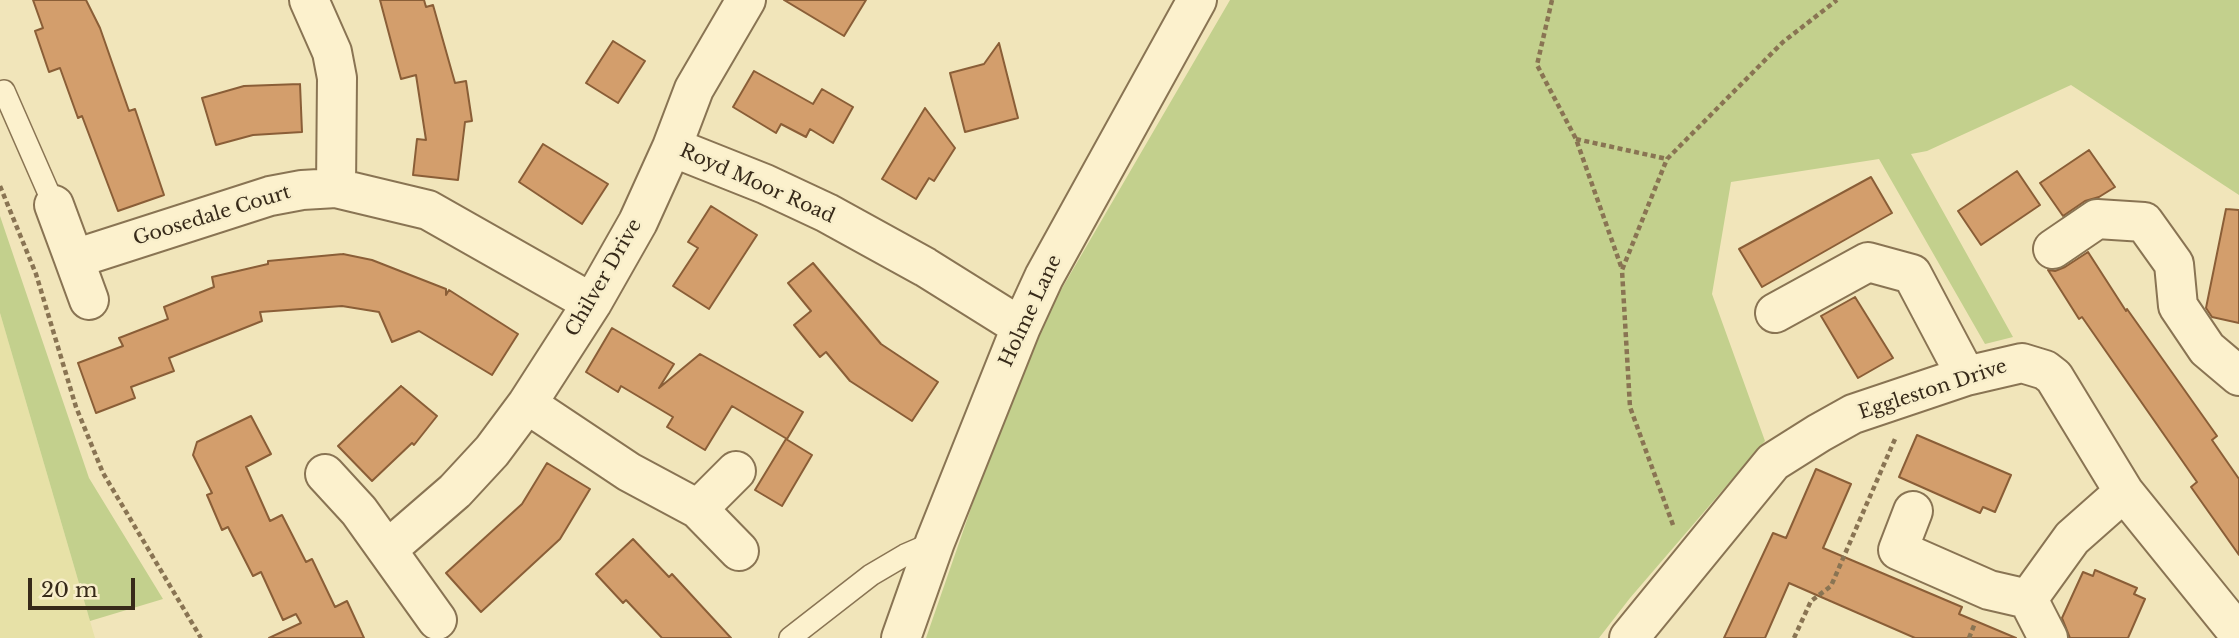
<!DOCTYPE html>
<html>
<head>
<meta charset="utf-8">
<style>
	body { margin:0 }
	#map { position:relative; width:2239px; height:638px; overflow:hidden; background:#f1e5ba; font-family:"Libre Baskerville",serif }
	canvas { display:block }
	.scale { position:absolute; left:28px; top:578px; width:107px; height:32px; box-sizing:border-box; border:4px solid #372a19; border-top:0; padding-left:9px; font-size:21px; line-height:24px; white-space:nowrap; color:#372a19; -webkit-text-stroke:5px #f8eeca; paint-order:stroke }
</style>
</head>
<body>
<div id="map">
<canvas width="2239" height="638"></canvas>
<div class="scale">20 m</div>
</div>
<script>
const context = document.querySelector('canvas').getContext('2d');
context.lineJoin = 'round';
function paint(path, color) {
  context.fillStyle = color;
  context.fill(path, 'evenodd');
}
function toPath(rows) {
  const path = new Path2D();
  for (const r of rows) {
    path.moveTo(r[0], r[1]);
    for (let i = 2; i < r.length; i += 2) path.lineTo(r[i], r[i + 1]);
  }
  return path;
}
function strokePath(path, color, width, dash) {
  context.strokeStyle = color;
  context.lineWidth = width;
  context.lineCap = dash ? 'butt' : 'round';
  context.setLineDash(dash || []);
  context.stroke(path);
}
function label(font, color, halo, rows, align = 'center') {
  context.font = font + ' "Libre Baskerville",serif';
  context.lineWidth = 5;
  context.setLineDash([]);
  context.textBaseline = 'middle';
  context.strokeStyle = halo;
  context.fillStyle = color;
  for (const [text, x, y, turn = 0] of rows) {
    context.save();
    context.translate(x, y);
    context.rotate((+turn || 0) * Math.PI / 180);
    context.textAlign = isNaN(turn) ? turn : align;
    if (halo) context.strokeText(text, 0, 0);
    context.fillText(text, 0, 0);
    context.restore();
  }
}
const farmland = toPath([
	[0,313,90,621,95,638,0,638]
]);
const green = toPath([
	[1230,0,2239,0,2239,195,2071,85,1927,151,1911,154,2013,337,1985,344,1879,159,1731,182,1712,294,1765,441,1630,598,1599,638,926,638,1026,350],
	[0,216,89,478,163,599,90,621,0,313]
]);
const building = toPath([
	[33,0,86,0,100,28,129,111,135,109,164,195,118,211,82,116,78,118,60,68,49,72,35,31,43,28,33,0],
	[380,0,424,0,426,7,433,5,455,83,466,81,472,121,465,122,458,180,413,175,417,139,426,140,416,75,401,79,380,0],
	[784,0,866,0,844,36,784,0],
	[613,41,645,61,618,103,586,83,613,41],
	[999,43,1018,118,965,132,950,73,984,64,999,43],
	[754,71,813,104,822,89,853,107,833,143,810,129,806,137,781,124,776,133,733,107,754,71],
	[300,84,302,132,253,135,216,145,202,98,244,86,300,84],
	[925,108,955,148,934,181,929,178,916,199,882,179,925,108],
	[543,144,608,184,582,224,519,182,543,144],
	[2089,150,2115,187,2099,197,2085,201,2063,216,2040,183,2089,150],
	[2017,171,2040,205,1981,245,1958,211,2017,171],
	[1871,177,1892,213,1762,287,1739,249,1871,177],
	[711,206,757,235,709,309,673,286,698,248,688,242,711,206],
	[2226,209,2239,210,2239,323,2212,317,2206,308,2226,209],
	[2088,252,2126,311,2127,309,2217,436,2212,440,2239,479,2239,555,2191,487,2197,482,2082,317,2079,319,2048,270,2055,271,2065,267,2088,252],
	[343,254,372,260,446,289,446,295,449,290,518,334,492,375,419,331,392,342,379,312,342,306,260,312,262,321,169,358,174,371,131,387,135,398,96,413,78,363,123,346,119,338,168,319,164,307,214,287,212,277,268,264,268,261,343,254],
	[813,263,881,344,938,382,912,421,850,381,826,352,820,357,794,325,811,311,788,283,813,263],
	[1855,297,1893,358,1858,378,1821,316,1855,297],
	[612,328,674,364,659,388,700,354,803,412,787,439,732,406,705,450,667,427,673,417,621,386,618,392,586,372,612,328],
	[401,386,437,416,414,445,412,443,372,481,338,446,401,386],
	[251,416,271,454,246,467,270,521,282,515,306,562,312,559,335,607,347,601,364,638,269,638,301,623,296,614,283,620,261,572,253,576,228,527,222,530,207,495,212,493,193,455,197,442,251,416],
	[1917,435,2011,475,1995,512,1983,507,1980,513,1899,477,1917,435],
	[786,439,812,455,782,506,755,490,786,439],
	[547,463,590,489,560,539,481,612,446,573,522,504,547,463],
	[1816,469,1851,484,1823,548,1962,607,1959,614,2016,638,1915,638,1789,583,1765,638,1724,638,1773,533,1786,538,1816,469],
	[633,539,669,577,672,574,731,638,662,638,626,600,623,603,596,574,633,539],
	[2095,570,2137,588,2134,594,2145,599,2128,638,2070,638,2062,618,2083,572,2093,576,2095,570]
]);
const path = toPath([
	[1552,0,1537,65,1576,139,1622,269],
	[1576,139,1667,159],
	[0,186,36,274,76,407,103,473,201,638],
	[1673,525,1630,407,1622,270,1667,159,1783,42,1837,0],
	[1794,638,1811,601,1831,586,1895,439],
	[1969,638,1975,623]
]);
const service = toPath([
	[4,91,54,205],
	[790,638,871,575,905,555,935,542]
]);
const minor = toPath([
	[309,0,332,52,337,78,336,188],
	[746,0,694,89,672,147,765,184,827,213,925,267,1021,327],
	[54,205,74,259,270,196,302,190,336,188,428,210,592,303],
	[2053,249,2097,219,2144,222,2174,264,2178,306,2207,349,2239,376],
	[74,259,89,300],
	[1775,313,1868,262,1912,274,1966,376],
	[527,404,629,472,698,509,739,551],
	[325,474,359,511,437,620],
	[698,509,736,471],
	[1913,511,1898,550,1989,590,2028,599,2072,538,2124,492],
	[388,549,455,491,492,451,527,404,592,303,638,222,672,147],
	[2028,599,2048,638],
	[901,638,935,542,1021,327,1044,277,1197,0],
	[1629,638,1773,462,1819,433,1853,414,1966,376,2022,363,2045,370,2054,377,2124,492,2239,634]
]);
const streetNames = [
	["Royd Moor Road",757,184,24],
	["Goosedale Court",212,216,-17],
	["Chilver Drive",604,278,-60],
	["Holme Lane",1031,311,-65],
	["Eggleston Drive",1933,390,-18]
];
paint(farmland, '#e7e1a7');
paint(green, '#c3d08d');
paint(building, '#d39e6c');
strokePath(building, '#8a5e37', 2);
strokePath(service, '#897453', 24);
strokePath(minor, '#897453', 42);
strokePath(path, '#897453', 4.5, [5, 3.5]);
strokePath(service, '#fcf1cd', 21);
strokePath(minor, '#fcf1cd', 38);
label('19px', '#372a19', '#f8eeca', streetNames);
</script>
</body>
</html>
